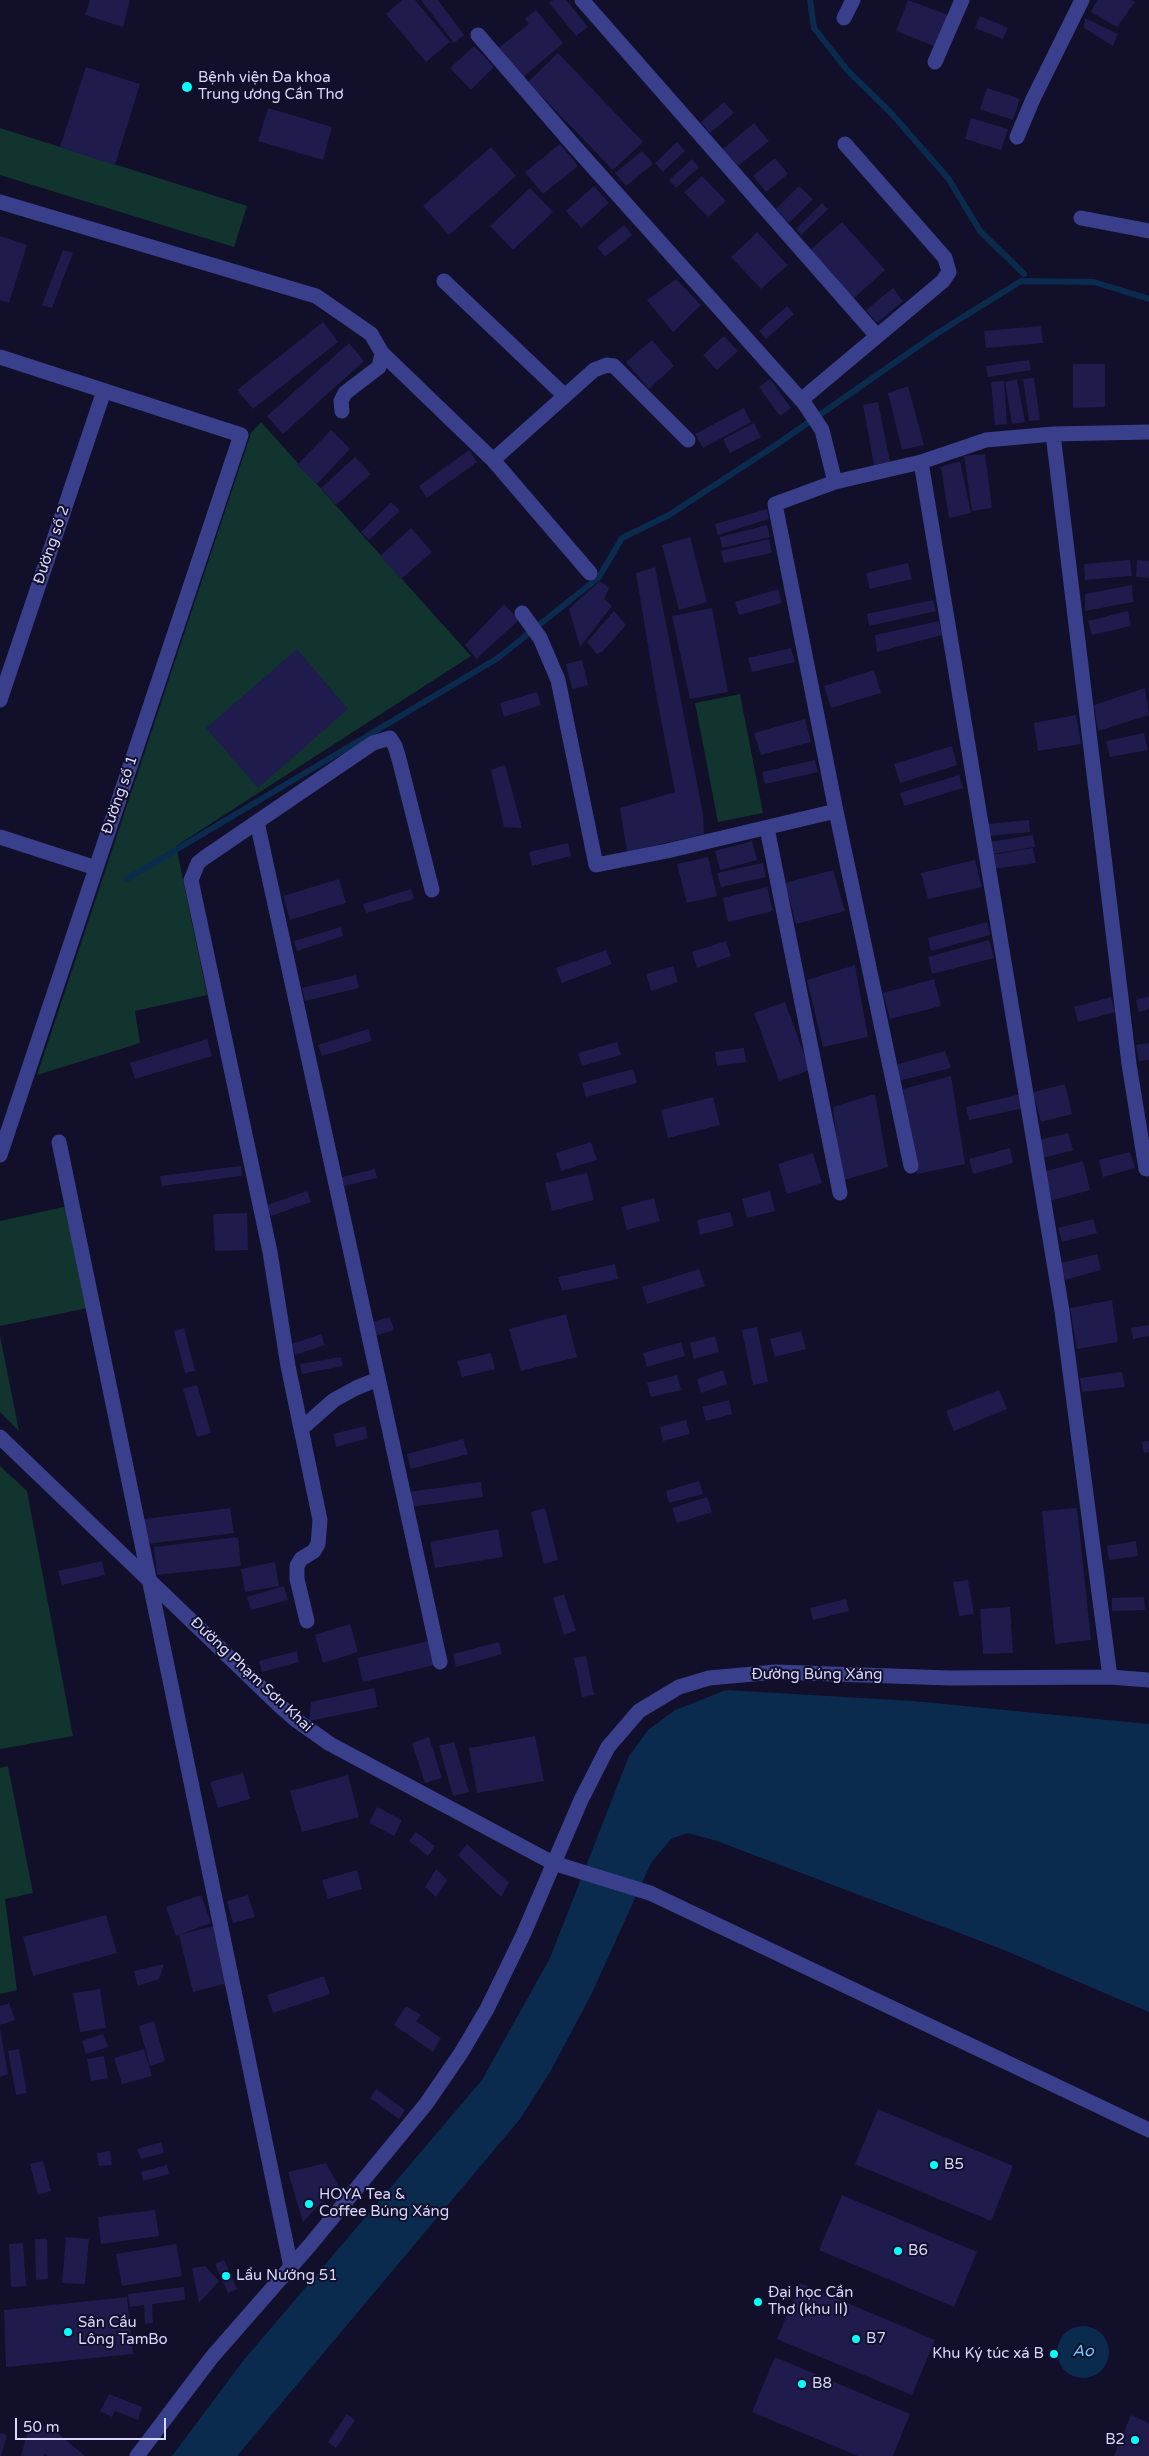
<!DOCTYPE html>
<html>
<head>
<meta charset="utf-8">
<style>
	body { margin:0 }
	#map { position:relative; width:1149px; height:2456px; overflow:hidden; background:#110f2a; font-family:"Varela Round",sans-serif }
	canvas { display:block }
	.scale { position:absolute; left:15px; top:2418px; width:151px; height:22px; box-sizing:border-box; border:2px solid #d8d8ff; border-top:0; padding-left:6px; font-size:15px; line-height:18px; white-space:nowrap; color:#d8d8ff; -webkit-text-stroke:4px #110f2a; paint-order:stroke }
</style>
</head>
<body>
<div id="map">
<canvas width="1149" height="2456"></canvas>
<div class="scale">50 m</div>
</div>
<script>
const context = document.querySelector('canvas').getContext('2d');
context.lineJoin = 'round';
function paint(path, color) {
  context.fillStyle = color;
  context.fill(path, 'evenodd');
}
function toPath(rows) {
  const path = new Path2D();
  for (const r of rows) {
    if (r.length === 3) {
      path.moveTo(r[0] + r[2], r[1]);
      path.arc(r[0], r[1], r[2], 0, 2 * Math.PI);
      continue;
    }
    path.moveTo(r[0], r[1]);
    for (let i = 2; i < r.length; i += 2) path.lineTo(r[i], r[i + 1]);
  }
  return path;
}
function strokePath(path, color, width, dash) {
  context.strokeStyle = color;
  context.lineWidth = width;
  context.lineCap = dash ? 'butt' : 'round';
  context.setLineDash(dash || []);
  context.stroke(path);
}
function label(font, color, halo, rows, align = 'center') {
  context.font = font + ' "Varela Round",sans-serif';
  context.lineWidth = 4;
  context.setLineDash([]);
  context.textBaseline = 'middle';
  context.strokeStyle = halo;
  context.fillStyle = color;
  for (const [text, x, y, turn = 0] of rows) {
    context.save();
    context.translate(x, y);
    context.rotate((+turn || 0) * Math.PI / 180);
    context.textAlign = isNaN(turn) ? turn : align;
    if (halo) context.strokeText(text, 0, 0);
    context.fillText(text, 0, 0);
    context.restore();
  }
}
const green = toPath([
	[0,128,247,206,234,247,0,175],
	[261,422,471,656,176,846,207,995,135,1011,140,1043,37,1075,251,433],
	[740,694,763,813,718,822,695,703],
	[68,1206,88,1308,0,1326,0,1221],
	[0,1336,19,1431,0,1412],
	[0,1466,27,1491,73,1736,0,1749],
	[8,1766,33,1893,5,1899,17,1990,0,1994,0,1768]
]);
const water = toPath([
	[726,1690,913,1701,1149,1724,1149,2012,999,1948,717,1841,688,1833,671,1839,651,1863,591,1995,550,2072,520,2119,237,2456,172,2456,243,2361,482,2080,550,1958,629,1756,648,1730,675,1710],
	[1083,2352,26]
]);
const stream = toPath([
	[810,0,814,28,848,71,891,113,948,178,980,231,1024,274],
	[127,879,498,658,599,577,622,538,669,515,776,445,936,334,1021,281,1094,282,1149,299]
]);
const building = toPath([
	[90,0,130,0,123,27,85,15],
	[402,0,415,0,450,42,426,62,386,14],
	[421,0,438,0,464,35,454,43],
	[553,0,566,0,588,27,576,36,549,3],
	[908,0,948,15,936,47,896,31],
	[1097,0,1132,0,1135,2,1117,27,1091,12],
	[536,10,563,43,521,79,497,49,529,24,525,19],
	[980,16,1008,28,1003,39,975,28],
	[1085,18,1118,34,1113,46,1084,28],
	[474,46,494,67,471,90,450,68],
	[558,53,643,142,613,170,528,82],
	[86,67,140,84,115,165,60,147],
	[987,88,1020,99,1013,120,980,109],
	[724,102,734,113,710,133,701,122],
	[268,108,332,127,323,160,258,141],
	[971,118,1008,129,1001,150,965,139],
	[754,123,769,141,738,166,723,149],
	[677,142,685,151,663,172,655,163],
	[560,144,578,166,543,194,525,172],
	[491,147,516,176,449,235,423,206],
	[642,151,653,164,626,186,615,173],
	[775,158,788,174,766,192,753,176],
	[692,159,699,167,676,188,669,180],
	[702,176,726,201,708,217,684,192],
	[594,186,609,203,581,228,566,211],
	[799,186,813,199,789,223,776,209],
	[530,188,553,212,513,250,490,226],
	[822,203,828,209,801,235,796,229],
	[842,222,885,270,852,300,809,251],
	[624,225,632,235,605,257,597,247],
	[757,232,788,265,761,289,731,257],
	[0,236,27,245,9,303,0,300],
	[63,250,73,253,52,308,42,305],
	[676,279,701,305,673,332,647,300],
	[893,288,903,301,877,323,866,310],
	[787,306,794,314,766,339,759,331],
	[323,322,338,342,253,409,237,390],
	[1041,326,1043,343,986,348,984,331],
	[724,336,738,351,717,370,703,355],
	[652,340,674,366,649,389,626,362],
	[349,343,364,361,283,434,267,416],
	[1029,360,1031,370,988,377,986,366],
	[1073,364,1105,364,1105,407,1073,408],
	[1034,378,1040,420,1029,421,1023,379],
	[770,379,791,408,780,416,759,387],
	[1017,379,1025,422,1012,424,1005,382],
	[1004,381,1007,424,995,425,991,382],
	[908,386,924,445,902,450,888,393],
	[878,402,890,462,874,465,863,405],
	[744,408,751,422,703,448,695,434],
	[754,423,761,437,730,453,723,439],
	[331,430,350,449,317,484,297,465],
	[469,450,477,462,427,498,419,486],
	[985,454,992,508,972,511,964,456],
	[355,457,371,474,336,505,321,488],
	[960,461,971,513,949,518,941,467],
	[391,502,400,511,369,540,361,532],
	[767,509,769,519,718,535,715,524],
	[767,525,770,537,722,548,720,537],
	[411,528,432,552,401,579,380,556],
	[690,537,707,602,679,610,662,545],
	[769,539,772,553,724,563,721,551],
	[1130,560,1132,576,1085,580,1084,564],
	[1137,560,1149,561,1149,578,1136,577],
	[908,563,912,579,870,589,866,573],
	[655,567,703,814,704,834,627,852,620,808,675,792,657,699,636,573],
	[600,581,609,588,604,599,612,606,580,647,569,609],
	[1132,585,1133,602,1085,611,1085,594],
	[778,589,782,603,739,615,735,602],
	[933,600,936,611,869,626,867,614],
	[504,604,519,620,476,659,465,645],
	[712,608,728,692,690,699,672,616],
	[614,611,626,625,603,651,597,654,587,642],
	[1128,611,1131,626,1092,635,1088,621],
	[939,621,942,635,877,652,875,635],
	[791,648,795,662,752,672,748,658],
	[297,649,348,709,258,788,206,728],
	[582,660,588,685,572,689,566,664],
	[874,670,881,693,831,708,824,686],
	[1145,688,1149,715,1098,731,1094,705],
	[537,692,541,705,504,717,500,703],
	[1076,715,1081,744,1038,751,1034,723],
	[805,719,811,742,761,755,754,733],
	[1144,733,1148,750,1110,757,1106,741],
	[952,746,957,765,900,783,894,764],
	[815,760,818,772,765,784,762,772],
	[505,765,522,828,504,827,491,770],
	[959,775,963,788,904,806,900,793],
	[1029,820,1030,832,989,836,988,824],
	[1033,835,1035,847,991,854,989,842],
	[752,841,757,860,720,870,715,851],
	[568,843,571,856,532,866,529,852],
	[1033,848,1036,863,993,869,991,855],
	[708,857,717,896,687,903,677,864],
	[975,860,982,887,928,899,921,873],
	[763,863,766,877,721,887,717,873],
	[833,870,845,911,796,924,785,883],
	[339,879,346,903,290,920,283,896],
	[767,887,773,911,728,922,723,898],
	[411,889,414,899,366,913,363,904],
	[987,922,990,935,931,951,928,938],
	[341,927,343,936,297,951,294,941],
	[989,940,994,958,932,974,928,957],
	[726,941,731,956,697,968,692,952],
	[606,950,612,964,562,983,556,968],
	[855,965,868,1037,823,1047,807,980],
	[673,966,678,982,651,991,646,974],
	[356,975,359,988,305,1001,302,988],
	[934,979,941,1006,890,1019,883,993],
	[1149,996,1149,1009,1139,1012,1136,1000],
	[1111,997,1115,1012,1078,1022,1074,1007],
	[785,1002,810,1070,779,1081,754,1013],
	[368,1029,372,1041,322,1056,318,1045],
	[207,1039,212,1056,135,1079,130,1063],
	[617,1042,621,1055,582,1066,578,1053],
	[1149,1043,1149,1060,1139,1061,1136,1045],
	[744,1048,746,1062,717,1066,715,1052],
	[945,1051,951,1068,898,1081,895,1065],
	[633,1069,637,1083,586,1097,582,1083],
	[951,1076,965,1164,917,1174,903,1089],
	[1065,1084,1072,1114,1041,1122,1033,1092],
	[875,1094,888,1167,841,1181,833,1107],
	[1021,1094,1024,1108,969,1120,966,1107],
	[713,1097,720,1125,668,1138,661,1110],
	[1068,1133,1073,1150,1040,1159,1035,1141],
	[591,1142,597,1160,561,1171,556,1153],
	[1010,1148,1013,1163,973,1174,969,1159],
	[1130,1152,1135,1168,1103,1177,1099,1160],
	[813,1153,822,1183,787,1194,778,1164],
	[1083,1161,1090,1190,1050,1201,1043,1172],
	[241,1166,242,1176,162,1186,160,1176],
	[375,1169,377,1178,344,1186,342,1177],
	[587,1173,594,1200,552,1211,545,1183],
	[307,1191,311,1202,271,1216,267,1205],
	[770,1191,775,1211,747,1218,742,1199],
	[654,1198,660,1221,627,1230,621,1207],
	[730,1212,734,1226,700,1235,697,1220],
	[247,1213,248,1250,215,1251,213,1214],
	[1093,1219,1097,1233,1062,1242,1058,1228],
	[1097,1254,1101,1270,1065,1280,1061,1263],
	[615,1264,618,1279,562,1291,558,1277],
	[699,1269,705,1286,647,1304,642,1287],
	[1112,1300,1118,1342,1077,1349,1070,1308],
	[566,1314,577,1357,521,1371,509,1329],
	[390,1317,394,1330,372,1337,368,1323],
	[1149,1325,1149,1336,1133,1339,1131,1328],
	[757,1327,768,1382,753,1385,742,1330],
	[184,1328,195,1371,185,1373,174,1331],
	[801,1331,806,1349,775,1357,770,1339],
	[321,1334,325,1345,295,1355,292,1344],
	[715,1336,719,1352,694,1359,690,1343],
	[681,1342,685,1356,647,1367,643,1353],
	[491,1353,495,1369,462,1377,457,1361],
	[341,1357,343,1366,302,1374,300,1364],
	[723,1370,727,1384,701,1393,697,1379],
	[1122,1372,1125,1387,1082,1392,1080,1378],
	[677,1375,681,1390,651,1397,647,1383],
	[197,1385,211,1433,197,1437,183,1389],
	[999,1390,1007,1409,954,1431,946,1411],
	[729,1400,732,1414,706,1421,702,1407],
	[686,1420,690,1434,663,1441,660,1427],
	[365,1426,368,1438,336,1447,333,1434],
	[463,1439,468,1454,411,1469,407,1454],
	[1149,1441,1149,1452,1144,1453,1142,1442],
	[699,1481,703,1494,669,1503,666,1491],
	[481,1482,483,1497,410,1507,408,1492],
	[707,1497,712,1512,677,1523,672,1508],
	[230,1508,234,1533,147,1544,144,1519],
	[545,1508,558,1560,544,1564,531,1512],
	[1077,1508,1091,1640,1055,1644,1042,1511],
	[498,1529,503,1557,435,1568,430,1542],
	[238,1537,241,1566,157,1575,154,1547],
	[1136,1541,1138,1556,1109,1560,1107,1546],
	[102,1561,105,1575,62,1585,58,1571],
	[275,1562,279,1586,245,1592,241,1569],
	[968,1580,974,1614,959,1616,953,1582],
	[284,1586,288,1600,251,1610,247,1597],
	[564,1594,576,1631,564,1635,553,1598],
	[1144,1597,1145,1610,1112,1611,1112,1598],
	[846,1599,849,1611,813,1620,810,1608],
	[1010,1607,1013,1653,983,1654,980,1609],
	[350,1624,358,1652,323,1663,315,1635],
	[433,1640,439,1664,363,1682,357,1658],
	[499,1642,502,1654,456,1667,453,1654],
	[297,1651,299,1662,262,1672,259,1661],
	[586,1656,594,1695,582,1697,574,1658],
	[374,1688,378,1707,309,1721,311,1702],
	[535,1736,544,1781,477,1793,469,1748],
	[429,1737,442,1778,425,1783,412,1743],
	[454,1742,469,1792,453,1796,439,1746],
	[243,1773,250,1799,218,1808,210,1782],
	[348,1775,359,1817,302,1832,290,1791],
	[377,1807,402,1820,394,1836,369,1823],
	[416,1832,435,1846,428,1856,409,1841],
	[467,1844,509,1883,501,1897,458,1855],
	[436,1869,447,1880,436,1897,425,1887],
	[357,1870,362,1889,328,1899,322,1880],
	[201,1895,211,1923,176,1936,166,1907],
	[248,1895,255,1917,233,1923,227,1901],
	[106,1915,117,1953,33,1976,23,1937],
	[214,1926,228,1983,193,1992,179,1935],
	[164,1964,159,1979,138,1986,134,1971],
	[324,1976,330,1994,273,2013,267,1995],
	[100,1989,106,2028,80,2032,73,1993],
	[9,2003,15,2020,0,2025,0,2006],
	[406,2006,421,2015,416,2021,441,2038,433,2052,394,2025],
	[154,2021,165,2061,150,2066,139,2026],
	[0,2029,8,2074,0,2077],
	[103,2034,108,2047,86,2054,82,2041],
	[19,2049,27,2093,16,2095,8,2051],
	[144,2049,152,2076,122,2084,114,2058],
	[104,2056,108,2078,91,2081,87,2059],
	[376,2089,405,2110,399,2119,370,2098],
	[878,2109,1013,2166,991,2221,855,2164],
	[161,2142,164,2153,141,2159,137,2149],
	[110,2151,112,2165,99,2166,97,2153],
	[43,2161,51,2191,38,2195,30,2164],
	[326,2163,338,2185,303,2222,288,2172],
	[167,2165,169,2174,143,2181,141,2172],
	[842,2195,977,2252,954,2307,819,2250],
	[155,2210,159,2236,101,2244,98,2217],
	[66,2237,89,2239,85,2284,62,2283],
	[35,2239,47,2239,48,2279,36,2280],
	[23,2243,26,2286,11,2287,9,2244],
	[176,2244,182,2276,122,2286,116,2254],
	[224,2260,237,2289,228,2293,215,2264],
	[205,2266,219,2281,199,2303,192,2268],
	[800,2283,935,2340,912,2395,777,2339],
	[184,2287,185,2300,152,2304,153,2323,145,2324,144,2305,130,2307,128,2294],
	[127,2297,133,2354,6,2367,4,2310],
	[775,2357,910,2414,893,2456,858,2456,752,2412],
	[109,2394,142,2407,138,2420,115,2411,112,2417,100,2411],
	[347,2414,355,2420,336,2448,328,2442],
	[1131,2415,1149,2423,1149,2456,1114,2456],
	[48,2425,85,2456,48,2456,44,2453,44,2456,21,2456,28,2431],
	[0,2433,7,2435,1,2456,0,2456]
]);
const street = toPath([
	[582,0,877,336],
	[844,18,853,0],
	[478,35,575,147,804,403,822,430,835,482],
	[935,62,962,0],
	[1017,137,1033,99,1082,0],
	[0,202,316,296,371,334,382,353,379,367,345,393,341,401,342,411],
	[1081,218,1149,231],
	[444,281,565,396],
	[382,353,493,460,590,573],
	[0,357,241,435,0,1155],
	[801,400,943,281,949,272,945,258,845,144],
	[1053,434,1129,1064,1146,1169],
	[493,460,594,370,607,365,614,366,688,440],
	[921,462,1062,1311,1110,1677],
	[522,613,540,638,558,680,596,865,667,851,836,811],
	[0,700,104,391],
	[257,822,440,1662],
	[767,828,840,1193],
	[0,837,96,868],
	[59,1142,291,2267],
	[911,1166,836,811,775,504,835,482,921,462,986,440,1053,434,1149,432],
	[301,1429,334,1400,356,1388,378,1379],
	[0,1437,280,1706,296,1720,330,1744,553,1863,650,1893,1149,2130],
	[307,1621,297,1579,297,1566,301,1559,314,1551,318,1544,320,1520,288,1366,270,1252,191,880,198,863,204,858,373,743,390,738,395,746,399,759,432,890],
	[137,2456,212,2357,310,2245,426,2104,461,2053,487,2009,523,1935,581,1800,608,1747,639,1711,679,1687,709,1678,775,1672,950,1678,1110,1677,1149,1680]
]);
const markers = [
	[187,87,6,"#04fffc"],
	[934,2165,5,"#04fffc"],
	[309,2204,5,"#04fffc"],
	[898,2251,5,"#04fffc"],
	[226,2276,5,"#04fffc"],
	[758,2302,5,"#04fffc"],
	[68,2332,5,"#04fffc"],
	[856,2339,5,"#04fffc"],
	[1054,2354,5,"#04fffc"],
	[802,2384,5,"#04fffc"],
	[1135,2440,5,"#04fffc"]
];
const poiNames = [
	["Bệnh viện Đa khoa",198,78],
	["Trung ương Cần Thơ",198,95],
	["B5",944,2165],
	["HOYA Tea &",319,2195],
	["Coffee Búng Xáng",319,2212],
	["B6",908,2251],
	["Lẩu Nướng 51",236,2276],
	["Đại học Cần",768,2293],
	["Thơ (khu II)",768,2310],
	["Sân Cầu",78,2323],
	["Lông TamBo",78,2340],
	["B7",866,2339],
	["Khu Ký túc xá B",1044,2354,"right"],
	["B8",812,2384],
	["B2",1125,2440,"right"]
];
const streetNames = [
	["Đường số 2",52,545,-71],
	["Đường số 1",120,795,-71],
	["Đường Phạm Sơn Khai",251,1675,43],
	["Đường Búng Xáng",817,1675]
];
const waterNames = [
	["Ao",1083,2352]
];
paint(green, '#12342f');
paint(water, '#0a2b4e');
strokePath(stream, '#0a2b4e', 6);
paint(building, '#1f1b4c');
strokePath(street, '#393f8b', 15);
for (const [x, y, r, color] of markers) {
  const dot = new Path2D();
  dot.arc(x, y, r, 0, 2 * Math.PI);
  context.fillStyle = color;
  context.fill(dot);
  strokePath(dot, '#110f2a', 2);
}
label('15px', '#d8d8ff', '#110f2a', poiNames, 'left');
label('15px', '#d8d8ff', '#110f2a', streetNames);
label('italic 16px', '#66c9ff', '#110f2a', waterNames);
</script>
</body>
</html>
